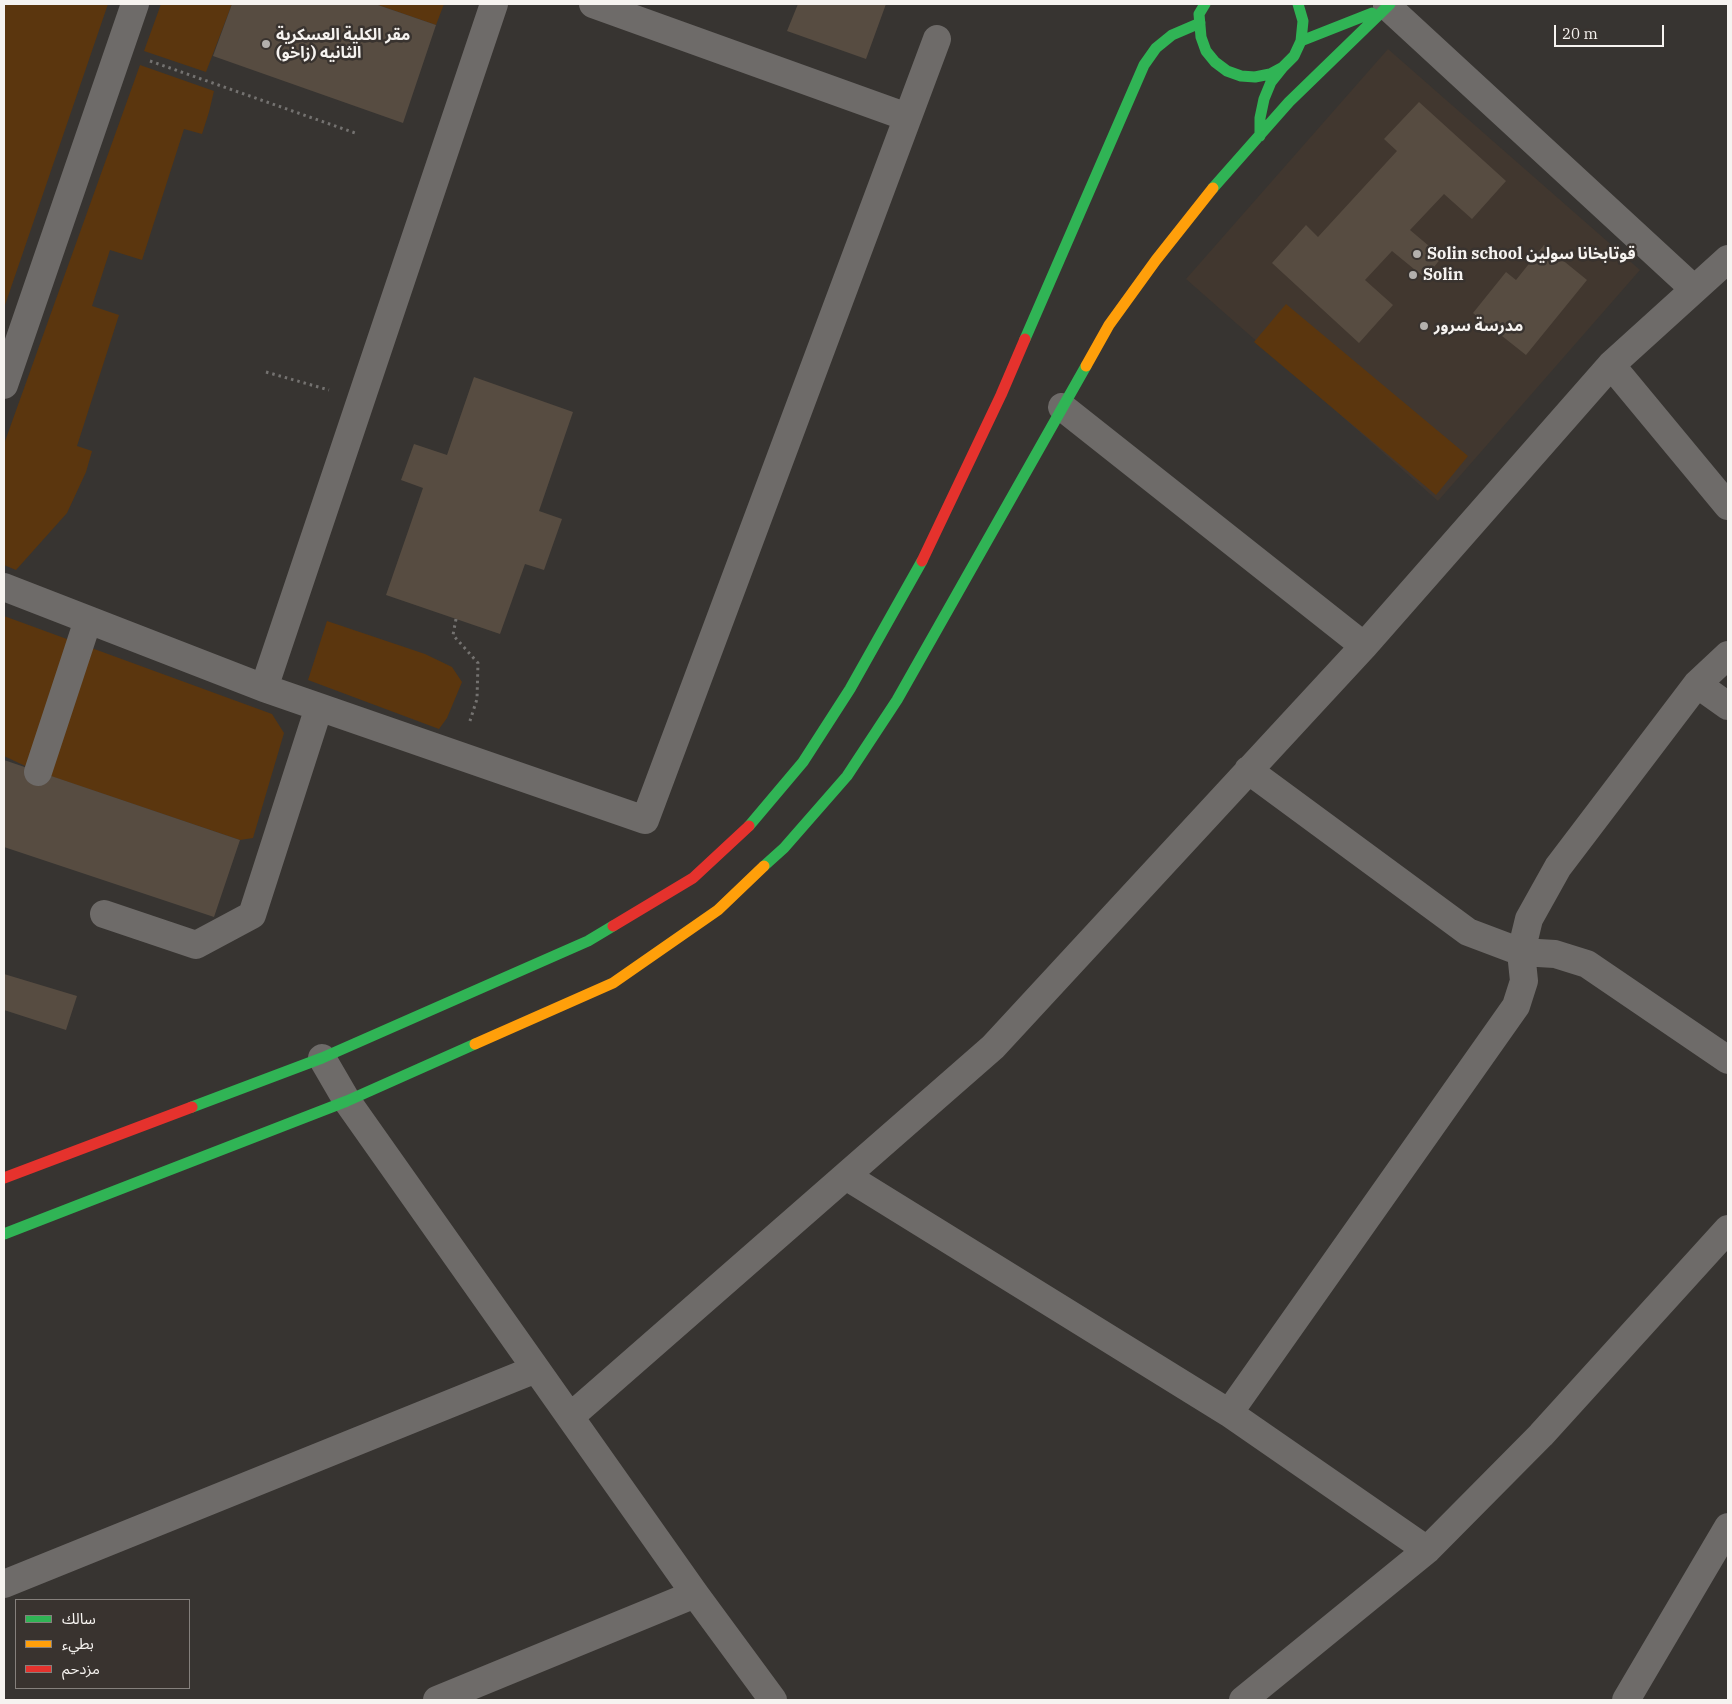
<!DOCTYPE html>
<html>
<head>
<meta charset="utf-8">
<style>
	body { margin:0 }
	#map { position:relative; width:1732px; height:1704px; overflow:hidden; background:#373431; font-family:"IBM Plex Serif","Noto Sans Arabic",serif }
	canvas { display:block }
	.frame { position:absolute; inset:0; border:5px solid #f6f3f0; pointer-events:none }
	.legend { position:absolute; left:15px; top:1599px; width:175px; height:90px; box-sizing:border-box; background:#39332f; border:1px solid #85807c; margin:0; padding:6px 9px; list-style:none; font-size:15px; color:#f6f3f0 }
	.legend li { display:flex; align-items:center; gap:10px; height:25px }
	.legend b { width:25px; border:1px solid #85807c }
	.scale { position:absolute; left:1554px; top:25px; width:110px; height:22px; box-sizing:border-box; border:2px solid #f6f3f0; border-top:0; padding-left:6px; font-size:15px; line-height:18px; white-space:nowrap; color:#f6f3f0; -webkit-text-stroke:4px #39332f; paint-order:stroke }
</style>
</head>
<body>
<div id="map">
<canvas width="1732" height="1704"></canvas>
<div class="frame"></div>
<ul class="legend">
<li><b style="height:6px;background:#30b455"></b>سالك</li>
<li><b style="height:6px;background:#ff9f0a"></b>بطيء</li>
<li><b style="height:6px;background:#e5322d"></b>مزدحم</li>
</ul>
<div class="scale">20 m</div>
</div>
<script>
const context = document.querySelector('canvas').getContext('2d');
context.lineJoin = 'round';
function paint(path, color) {
  context.fillStyle = color;
  context.fill(path, 'evenodd');
}
function toPath(rows) {
  const path = new Path2D();
  for (const r of rows) {
    path.moveTo(r[0], r[1]);
    for (let i = 2; i < r.length; i += 2) path.lineTo(r[i], r[i + 1]);
  }
  return path;
}
function strokePath(path, color, width, dash) {
  context.strokeStyle = color;
  context.lineWidth = width;
  context.lineCap = dash ? 'butt' : 'round';
  context.setLineDash(dash || []);
  context.stroke(path);
}
function label(font, color, halo, rows, align = 'center') {
  context.font = font + ' "IBM Plex Serif","Noto Sans Arabic",serif';
  context.lineWidth = 5;
  context.setLineDash([]);
  context.textBaseline = 'middle';
  context.strokeStyle = halo;
  context.fillStyle = color;
  for (const [text, x, y, turn = 0] of rows) {
    context.save();
    context.translate(x, y);
    context.rotate((+turn || 0) * Math.PI / 180);
    context.textAlign = isNaN(turn) ? turn : align;
    if (halo) context.strokeText(text, 0, 0);
    context.fillText(text, 0, 0);
    context.restore();
  }
}
const built = toPath([
	[1388,49,1640,270,1438,501,1186,279]
]);
const green = toPath([
	[4,4,108,4,4,308],
	[161,4,232,4,206,72,144,51],
	[378,4,444,4,436,25,378,5],
	[140,65,214,91,209,112,202,134,184,129,142,260,110,250,92,306,119,315,77,446,92,451,86,472,67,513,16,570,4,565,4,444],
	[1286,304,1468,456,1436,495,1254,342],
	[4,616,272,714,284,733,253,838,240,840,38,772,4,756],
	[327,621,425,654,452,667,462,682,447,718,439,729,308,680]
]);
const building = toPath([
	[232,4,378,4,378,5,436,25,403,123,213,56],
	[798,4,886,4,866,59,787,31],
	[1419,102,1506,181,1472,219,1444,194,1410,230,1442,257,1425,278,1392,251,1365,280,1393,305,1359,343,1272,263,1306,225,1318,237,1397,151,1384,139],
	[1544,245,1587,280,1526,355,1473,313,1506,272,1516,280],
	[474,377,573,412,539,511,562,519,544,570,525,564,500,634,386,595,423,488,401,480,414,444,447,455],
	[4,760,240,840,214,917,4,847],
	[4,974,77,996,66,1030,4,1010]
]);
const path = toPath([
	[150,61,358,134],
	[266,372,329,390],
	[456,619,453,635,478,663,477,699,469,724]
]);
const street = toPath([
	[593,4,907,117],
	[1387,6,1694,289],
	[1611,365,1728,506],
	[4,385,135,4],
	[1062,407,1364,646],
	[4,587,264,688,645,820,937,39],
	[1697,684,1728,706],
	[264,688,494,4],
	[1248,770,1468,932,1521,952,1555,954,1587,964,1728,1060],
	[38,772,88,620],
	[104,914,196,945,252,915,319,707],
	[322,1058,347,1101,695,1594,773,1700],
	[846,1176,1229,1413],
	[570,1417,993,1047,1364,646,1611,365,1728,259],
	[1427,1550,1229,1413,1516,1006,1524,981,1521,952,1529,919,1558,867,1697,684,1728,655],
	[4,1584,536,1369],
	[437,1700,695,1594],
	[1243,1700,1427,1550,1541,1435,1728,1229],
	[1626,1700,1728,1527]
]);
const fast = toPath([
	[1205,4,1199,14,1201,37,1206,51,1215,62,1227,71,1241,76,1255,77,1270,74,1283,67,1294,56,1301,41,1303,21,1298,4],
	[1301,41,1372,13],
	[1260,136,1260,118,1264,99,1271,82,1283,67],
	[1213,188,1289,102,1390,4],
	[1025,339,1144,65,1156,48,1172,35,1200,23],
	[749,826,803,762,850,689,922,561],
	[764,866,784,848,847,776,897,700,1086,366],
	[192,1107,322,1058,588,941,613,926],
	[4,1234,347,1101,475,1044]
]);
const slow = toPath([
	[1086,366,1109,325,1156,260,1213,188],
	[475,1044,613,983,718,910,764,866]
]);
const jam = toPath([
	[922,561,1001,395,1025,339],
	[613,926,693,878,749,826],
	[4,1178,192,1107]
]);
const markers = [
	[266,44,5,"#b3b0ad"],
	[1417,254,5,"#b3b0ad"],
	[1413,275,5,"#b3b0ad"],
	[1424,326,5,"#b3b0ad"]
];
const poiNames = [
	["مقر الكلية العسكرية",276,35],
	["الثانيه (زاخو)",276,53],
	["Solin school قوتابخانا سولین",1427,254],
	["Solin",1423,275],
	["مدرسة سرور",1434,326]
];
paint(built, '#41372f');
paint(green, '#5b360e');
paint(building, '#574c41');
strokePath(path, '#747270', 3, [2.5, 4]);
strokePath(street, '#6e6b69', 28);
strokePath(fast, '#30b455', 11);
strokePath(slow, '#ff9f0a', 11);
strokePath(jam, '#e5322d', 11);
for (const [x, y, r, color] of markers) {
  const dot = new Path2D();
  dot.arc(x, y, r, 0, 2 * Math.PI);
  context.fillStyle = color;
  context.fill(dot);
  strokePath(dot, '#39332f', 2);
}
label('bold 16px', '#f6f3f0', '#39332f', poiNames, 'left');
</script>
</body>
</html>
